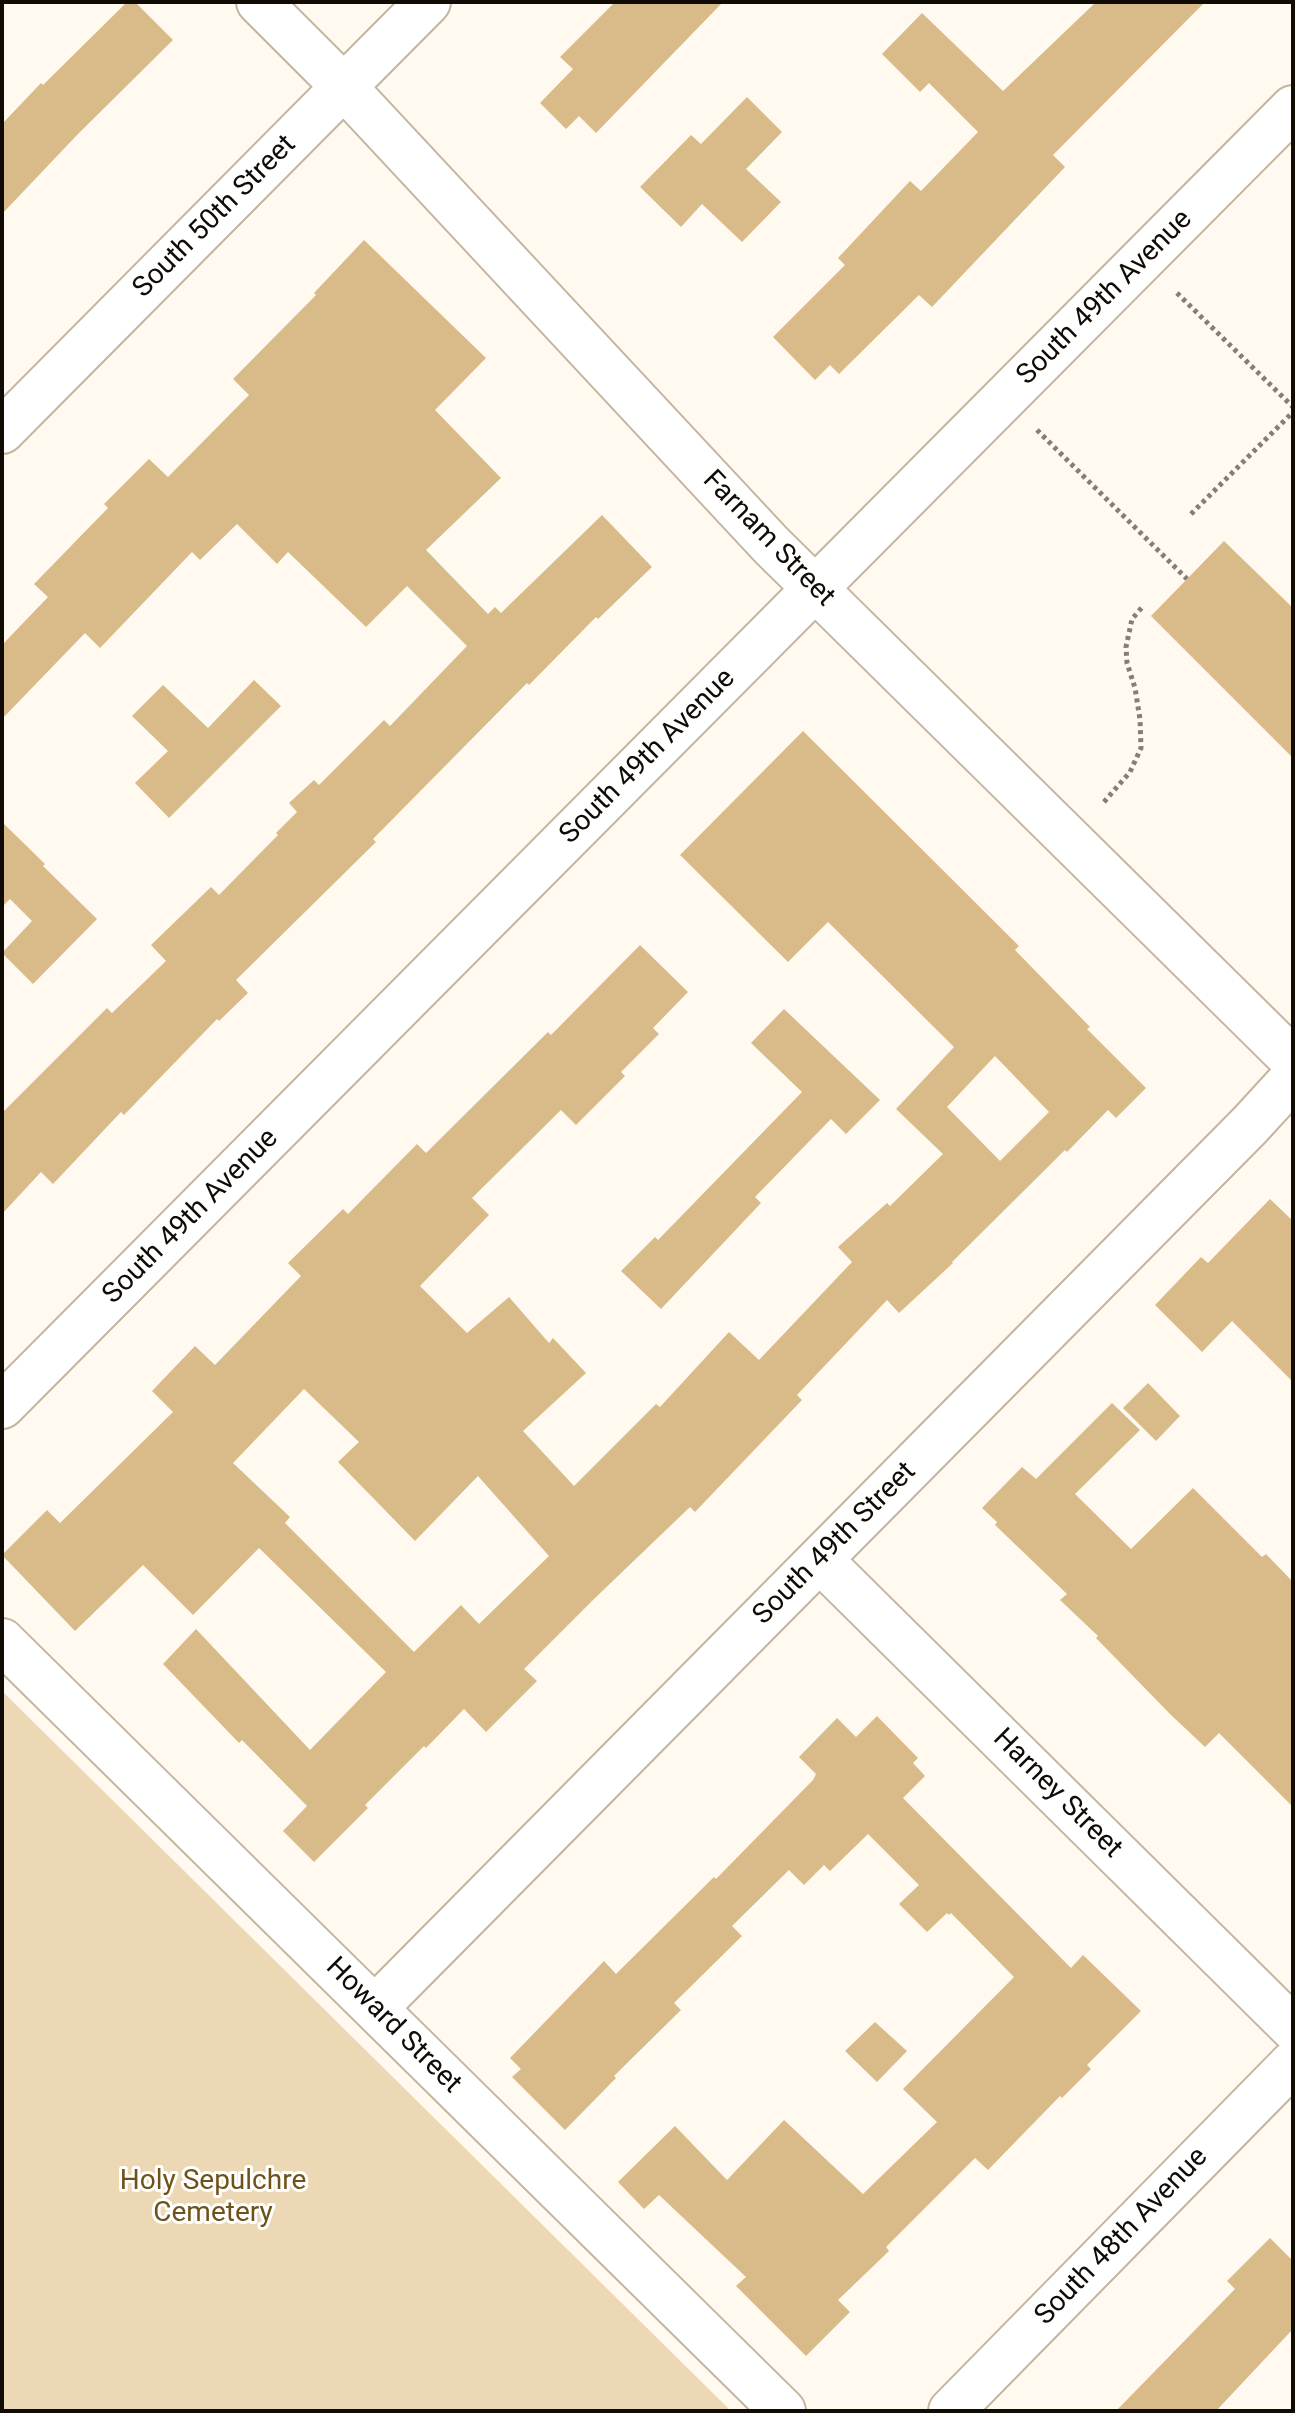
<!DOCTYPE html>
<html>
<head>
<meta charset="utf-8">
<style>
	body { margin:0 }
	#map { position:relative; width:1295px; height:2413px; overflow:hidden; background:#fff9f0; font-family:Roboto,sans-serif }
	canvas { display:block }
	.frame { position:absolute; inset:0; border:4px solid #100b05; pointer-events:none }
</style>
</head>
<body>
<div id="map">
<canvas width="1295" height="2413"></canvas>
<div class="frame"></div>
</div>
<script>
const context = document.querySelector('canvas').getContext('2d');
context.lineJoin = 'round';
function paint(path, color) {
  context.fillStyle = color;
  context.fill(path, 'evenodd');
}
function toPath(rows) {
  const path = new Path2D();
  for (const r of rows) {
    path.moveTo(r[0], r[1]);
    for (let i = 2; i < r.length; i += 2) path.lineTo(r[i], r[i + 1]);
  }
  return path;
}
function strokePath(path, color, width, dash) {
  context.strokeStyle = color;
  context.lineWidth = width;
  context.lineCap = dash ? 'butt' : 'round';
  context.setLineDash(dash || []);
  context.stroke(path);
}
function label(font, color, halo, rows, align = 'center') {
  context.font = font + ' Roboto,sans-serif';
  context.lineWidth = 6;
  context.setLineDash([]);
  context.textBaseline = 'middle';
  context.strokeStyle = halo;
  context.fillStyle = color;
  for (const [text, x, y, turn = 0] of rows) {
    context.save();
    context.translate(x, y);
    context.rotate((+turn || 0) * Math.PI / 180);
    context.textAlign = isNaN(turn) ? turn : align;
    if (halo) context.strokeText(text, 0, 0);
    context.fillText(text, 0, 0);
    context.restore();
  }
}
const green = toPath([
	[2,1691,731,2411,2,2411]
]);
const building = toPath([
	[127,2,135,2,173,40,77,135,2,214,2,124,41,83,43,85],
	[615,2,723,2,596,133,579,116,566,129,540,103,573,69,560,57],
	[1096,2,1205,2,1053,155,1065,167,932,307,919,295,839,374,830,365,815,380,773,337,845,265,838,258,910,181,921,191,978,132,929,83,920,92,882,54,922,13,1003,91],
	[747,97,782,132,746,169,781,202,742,242,702,204,681,227,640,187,691,135,701,144],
	[364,240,486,358,435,410,501,478,426,550,488,614,495,607,501,613,602,515,652,567,598,619,596,617,529,685,527,683,373,839,376,842,236,980,248,993,219,1021,217,1019,124,1115,121,1112,53,1184,41,1172,2,1214,2,1113,107,1008,112,1013,166,961,151,945,211,887,219,895,278,835,276,833,297,812,289,803,314,780,319,785,384,720,390,726,467,646,407,586,366,627,288,552,277,564,237,524,200,560,192,552,100,648,85,633,2,719,2,645,48,597,34,584,108,508,104,504,149,459,168,477,249,395,233,379,316,295,314,293],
	[1224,541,1293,608,1293,758,1151,616],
	[254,680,281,706,169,818,135,783,168,751,132,716,163,685,208,728],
	[803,731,1019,946,1015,950,1090,1027,1087,1029,1146,1088,1116,1118,1108,1110,1067,1152,1065,1150,952,1262,953,1263,899,1313,887,1300,797,1395,802,1400,695,1512,690,1507,594,1599,524,1669,537,1681,486,1732,464,1709,426,1748,424,1746,365,1805,368,1808,314,1862,283,1831,307,1806,242,1740,239,1743,163,1664,196,1629,310,1750,386,1672,259,1548,193,1615,143,1565,75,1631,2,1555,47,1510,60,1523,173,1412,152,1391,195,1346,215,1365,301,1276,288,1263,343,1209,348,1214,417,1144,426,1153,548,1032,551,1035,640,945,688,992,653,1028,659,1034,621,1072,625,1076,576,1125,561,1110,472,1198,489,1215,420,1286,467,1333,509,1297,549,1343,553,1338,586,1373,523,1431,574,1486,656,1404,660,1407,729,1332,759,1360,852,1262,838,1247,887,1203,890,1206,943,1154,896,1109,954,1047,828,922,788,962,680,855],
	[995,1056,1049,1112,1000,1161,947,1107],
	[304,1389,359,1442,338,1462,415,1541,478,1476,549,1556,479,1624,461,1605,414,1652,285,1523,290,1517,233,1463],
	[2,822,45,864,43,866,97,919,33,984,2,953,32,921,10,899,2,907],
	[784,1009,880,1100,846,1134,831,1119,755,1197,761,1203,661,1309,621,1271,655,1237,658,1240,802,1092,751,1043],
	[1270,1199,1293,1221,1293,1382,1232,1321,1202,1352,1155,1305,1201,1257,1208,1263],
	[1148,1383,1180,1416,1156,1441,1123,1408],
	[1112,1403,1140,1430,1075,1494,1131,1549,1193,1488,1262,1557,1266,1554,1293,1582,1293,1807,1219,1733,1205,1747,1170,1714,1096,1638,1098,1636,1060,1600,1067,1594,995,1525,997,1522,982,1508,1022,1467,1036,1479],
	[877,1716,918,1758,913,1763,925,1776,903,1798,1071,1968,1083,1955,1141,2011,1087,2065,1091,2069,1062,2098,1060,2096,988,2170,975,2158,886,2247,889,2251,838,2300,850,2312,806,2356,736,2286,746,2277,659,2195,644,2209,618,2182,675,2126,727,2180,784,2120,863,2194,937,2122,903,2089,1014,1977,951,1913,949,1915,947,1913,927,1932,899,1904,919,1885,868,1834,830,1871,824,1865,804,1885,789,1870,732,1926,742,1936,674,2003,681,2010,614,2076,616,2078,565,2130,512,2077,521,2069,510,2058,604,1961,616,1974,714,1877,716,1879,813,1780,816,1774,799,1757,837,1718,856,1737],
	[875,2022,907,2051,877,2082,845,2051],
	[1270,2238,1293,2261,1293,2329,1216,2411,1116,2411,1235,2289,1227,2281]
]);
const path = toPath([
	[1177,293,1293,407],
	[1037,430,1187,579],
	[1191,514,1293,412],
	[1104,802,1130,772,1141,748,1140,719,1135,688,1127,663,1126,647,1132,619,1144,605]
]);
const street = toPath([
	[2,1406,1293,108],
	[820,1560,1293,2028],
	[2,1641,783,2411],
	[375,2008,1250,1125,1293,1078],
	[951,2411,1293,2063]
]);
const secondary = toPath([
	[259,2,344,87,771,545,1293,1060],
	[2,431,428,2]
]);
const streetNames = [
	["South 50th Street",215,217,-45],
	["South 49th Avenue",1105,298,-45],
	["Farnam Street",768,539,46],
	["South 49th Avenue",648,757,-45],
	["South 49th Avenue",191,1217,-45],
	["South 49th Street",835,1544,-45],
	["Harney Street",1057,1794,45],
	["Howard Street",393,2026,45],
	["South 48th Avenue",1122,2237,-46]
];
const parkNames = [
	["Holy Sepulchre",213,2182],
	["Cemetery",213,2214]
];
paint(green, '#edd8b5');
paint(building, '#d8bb88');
strokePath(street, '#c3b59f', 48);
strokePath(secondary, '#c3b59f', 48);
strokePath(path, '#847e77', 5, [4, 4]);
strokePath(street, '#fff', 44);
strokePath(secondary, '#fff', 44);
label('28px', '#100b05', '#fff', streetNames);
label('28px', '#6f5217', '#fff', parkNames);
</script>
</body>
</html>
